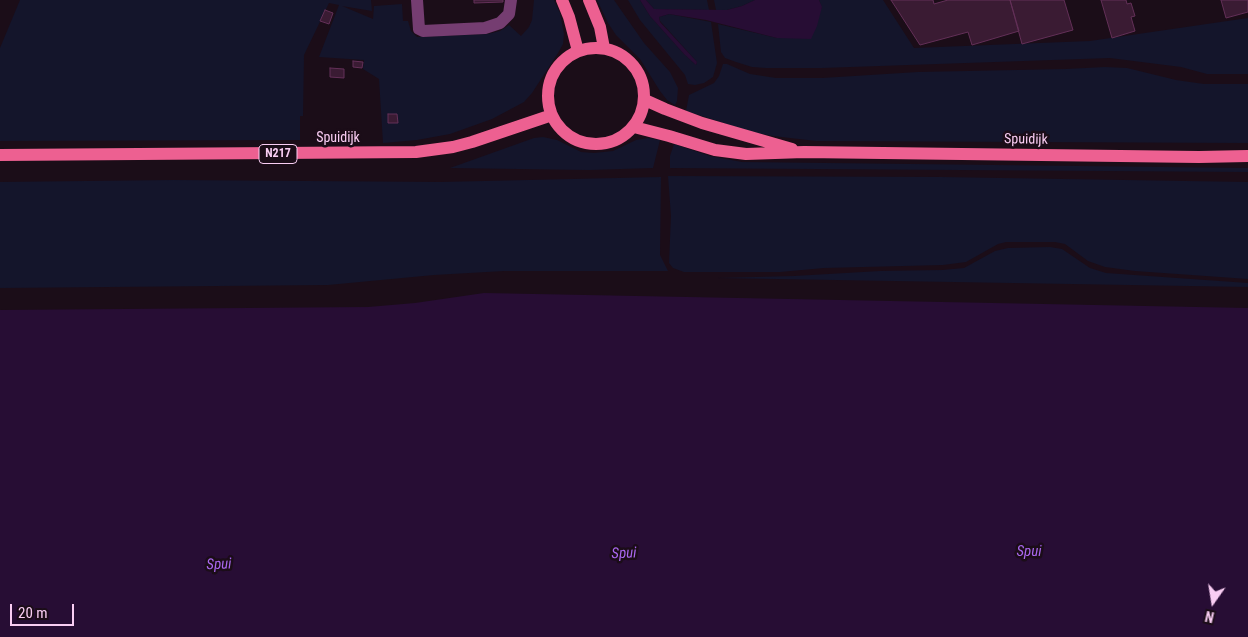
<!DOCTYPE html>
<html>
<head>
<meta charset="utf-8">
<style>
	body { margin:0 }
	#map { position:relative; width:1248px; height:637px; overflow:hidden; background:#1b0d18; font-family:"Roboto Condensed",sans-serif }
	canvas { display:block }
	.north { position:absolute; left:1188px; top:577px; width:50px; height:50px; -webkit-text-stroke:4px #1b0d18; paint-order:stroke; rotate:193deg; font-size:14px; font-weight:700; line-height:20px; text-align:center; color:#f9cdf3 }
	.north::after { content:''; display:block; margin:auto; width:18px; height:22px; background:#f9cdf3; clip-path:polygon(50% 0,100% 100%,50% 72%,0 100%) }
	.scale { position:absolute; left:10px; top:604px; width:64px; height:22px; box-sizing:border-box; border:2px solid #f9cdf3; border-top:0; padding-left:6px; font-size:15px; line-height:18px; white-space:nowrap; color:#f9cdf3; -webkit-text-stroke:4px #1b0d18; paint-order:stroke }
</style>
</head>
<body>
<div id="map">
<canvas width="1248" height="637"></canvas>
<div class="north">N</div>
<div class="scale">20 m</div>
</div>
<script>
const context = document.querySelector('canvas').getContext('2d');
context.lineJoin = 'round';
function paint(path, color) {
  context.fillStyle = color;
  context.fill(path, 'evenodd');
}
function toPath(rows) {
  const path = new Path2D();
  for (const r of rows) {
    if (r.length === 3) {
      path.moveTo(r[0] + r[2], r[1]);
      path.arc(r[0], r[1], r[2], 0, 2 * Math.PI);
      continue;
    }
    path.moveTo(r[0], r[1]);
    for (let i = 2; i < r.length; i += 2) path.lineTo(r[i], r[i + 1]);
  }
  return path;
}
function strokePath(path, color, width, dash) {
  context.strokeStyle = color;
  context.lineWidth = width;
  context.lineCap = dash ? 'butt' : 'round';
  context.setLineDash(dash || []);
  context.stroke(path);
}
function label(font, color, halo, rows, align = 'center') {
  context.font = font + ' "Roboto Condensed",sans-serif';
  context.lineWidth = 5;
  context.setLineDash([]);
  context.textBaseline = 'middle';
  context.strokeStyle = halo;
  context.fillStyle = color;
  for (const [text, x, y, turn = 0] of rows) {
    context.save();
    context.translate(x, y);
    context.rotate((+turn || 0) * Math.PI / 180);
    context.textAlign = isNaN(turn) ? turn : align;
    if (halo) context.strokeText(text, 0, 0);
    context.fillText(text, 0, 0);
    context.restore();
  }
}
const green = toPath([
	[20,0,371,0,372,11,342,6,373,19,374,6,402,4,403,21,408,21,411,31,417,37,488,34,500,31,509,25,521,36,529,27,532,20,534,0,554,0,560,13,564,34,563,44,558,53,532,93,524,102,492,119,450,134,417,140,383,143,379,79,363,69,364,60,319,57,339,5,329,3,304,55,303,116,300,116,300,140,0,141,0,48],
	[597,0,614,0,644,43,670,72,678,88,677,101,675,105,667,100,660,91,640,59,616,35,608,23],
	[628,0,640,0,650,16,684,54,696,65,697,62,660,21,659,17,669,14,711,22,717,63,713,77,704,83,695,85,688,84,685,75,640,20],
	[646,0,707,0,709,10,654,9],
	[714,0,755,0,742,6,727,10,716,10],
	[819,0,883,0,914,48,1090,41,1248,18,1248,74,1207,74,1181,67,1110,58,822,68,766,68,752,67,736,62,725,58,721,52,718,24,777,38,822,8],
	[723,64,727,64,750,74,776,78,822,78,918,72,1066,69,1105,67,1127,68,1176,80,1204,84,1248,84,1248,143,816,141,773,136,752,132,686,111,689,95,714,83,719,76],
	[543,137,557,140,581,152,594,153,613,151,636,140,648,138,660,140,653,168,589,170,450,168,534,138],
	[674,144,710,156,742,162,1248,168,1248,172,670,168,670,156],
	[668,176,940,177,1248,182,1248,279,1135,271,1105,267,1088,261,1065,244,1055,242,1006,242,998,244,966,262,943,265,824,268,780,272,684,272,673,268,669,263,671,216],
	[661,177,660,255,668,271,504,271,434,275,328,285,0,288,0,182,173,180,440,182],
	[1050,247,1062,249,1090,268,1106,273,1248,283,1248,287,717,278,794,276,880,271,942,270,964,268,995,251,1008,248]
]);
const water = toPath([
	[640,0,646,0,654,9,727,10,742,6,755,0,819,0,822,7,817,26,811,39,777,38,706,20,669,14,659,17,660,22,697,62,696,65,684,54,650,16],
	[484,293,1248,308,1248,637,0,637,0,310,368,307,415,303]
]);
const building = toPath([
	[474,0,503,0,503,2,474,3,474,0],
	[891,0,933,0,934,4,948,0,1010,0,1019,31,972,45,968,32,920,45,891,0],
	[1010,0,1064,0,1073,30,1022,44,1010,0],
	[1101,0,1126,0,1127,4,1131,3,1135,16,1131,17,1135,31,1112,38,1101,0],
	[1221,0,1248,0,1248,12,1226,18,1221,0],
	[325,10,333,13,329,24,320,21,325,10],
	[353,61,363,62,362,68,353,67,353,61],
	[330,68,344,69,344,78,330,77,330,68],
	[388,114,397,114,398,123,388,123,388,114]
]);
const minor = toPath([
	[417,0,419,29,423,31,485,28,500,23,509,14,511,0]
]);
const major = toPath([
	[562,0,569,17,578,51],
	[589,0,600,27,604,48],
	[596,96,48],
	[645,100,665,109,702,123,792,149],
	[634,127,669,136,715,150,746,154,804,152,1199,157,1248,156],
	[0,155,416,152,453,147,472,142,552,115]
]);
const shields = [
	[278,154,38]
];
const shieldNames = [
	["N217",278,154]
];
const streetNames = [
	["Spuidijk",338,138],
	["Spuidijk",1026,140,1]
];
const waterNames = [
	["Spui",1029,552],
	["Spui",624,554,-2],
	["Spui",219,565,-2]
];
paint(green, '#14152b');
paint(water, '#270d34');
paint(building, '#3a1b33');
strokePath(building, '#633058', 1);
strokePath(minor, '#753d71', 12);
strokePath(major, '#ed6091', 12);
for (const [x, y, w] of shields) {
  const box = new Path2D();
  box.roundRect(x - w / 2, y - 9.5, w, 19, 4);
  context.fillStyle = '#1b0d18';
  context.fill(box);
  strokePath(box, '#f9cdf3', 1);
}
label('bold 12px', '#f9cdf3', null, shieldNames);
label('14px', '#f9cdf3', '#1b0d18', streetNames);
label('italic 15px', '#a967ee', '#1b0d18', waterNames);
</script>
</body>
</html>
